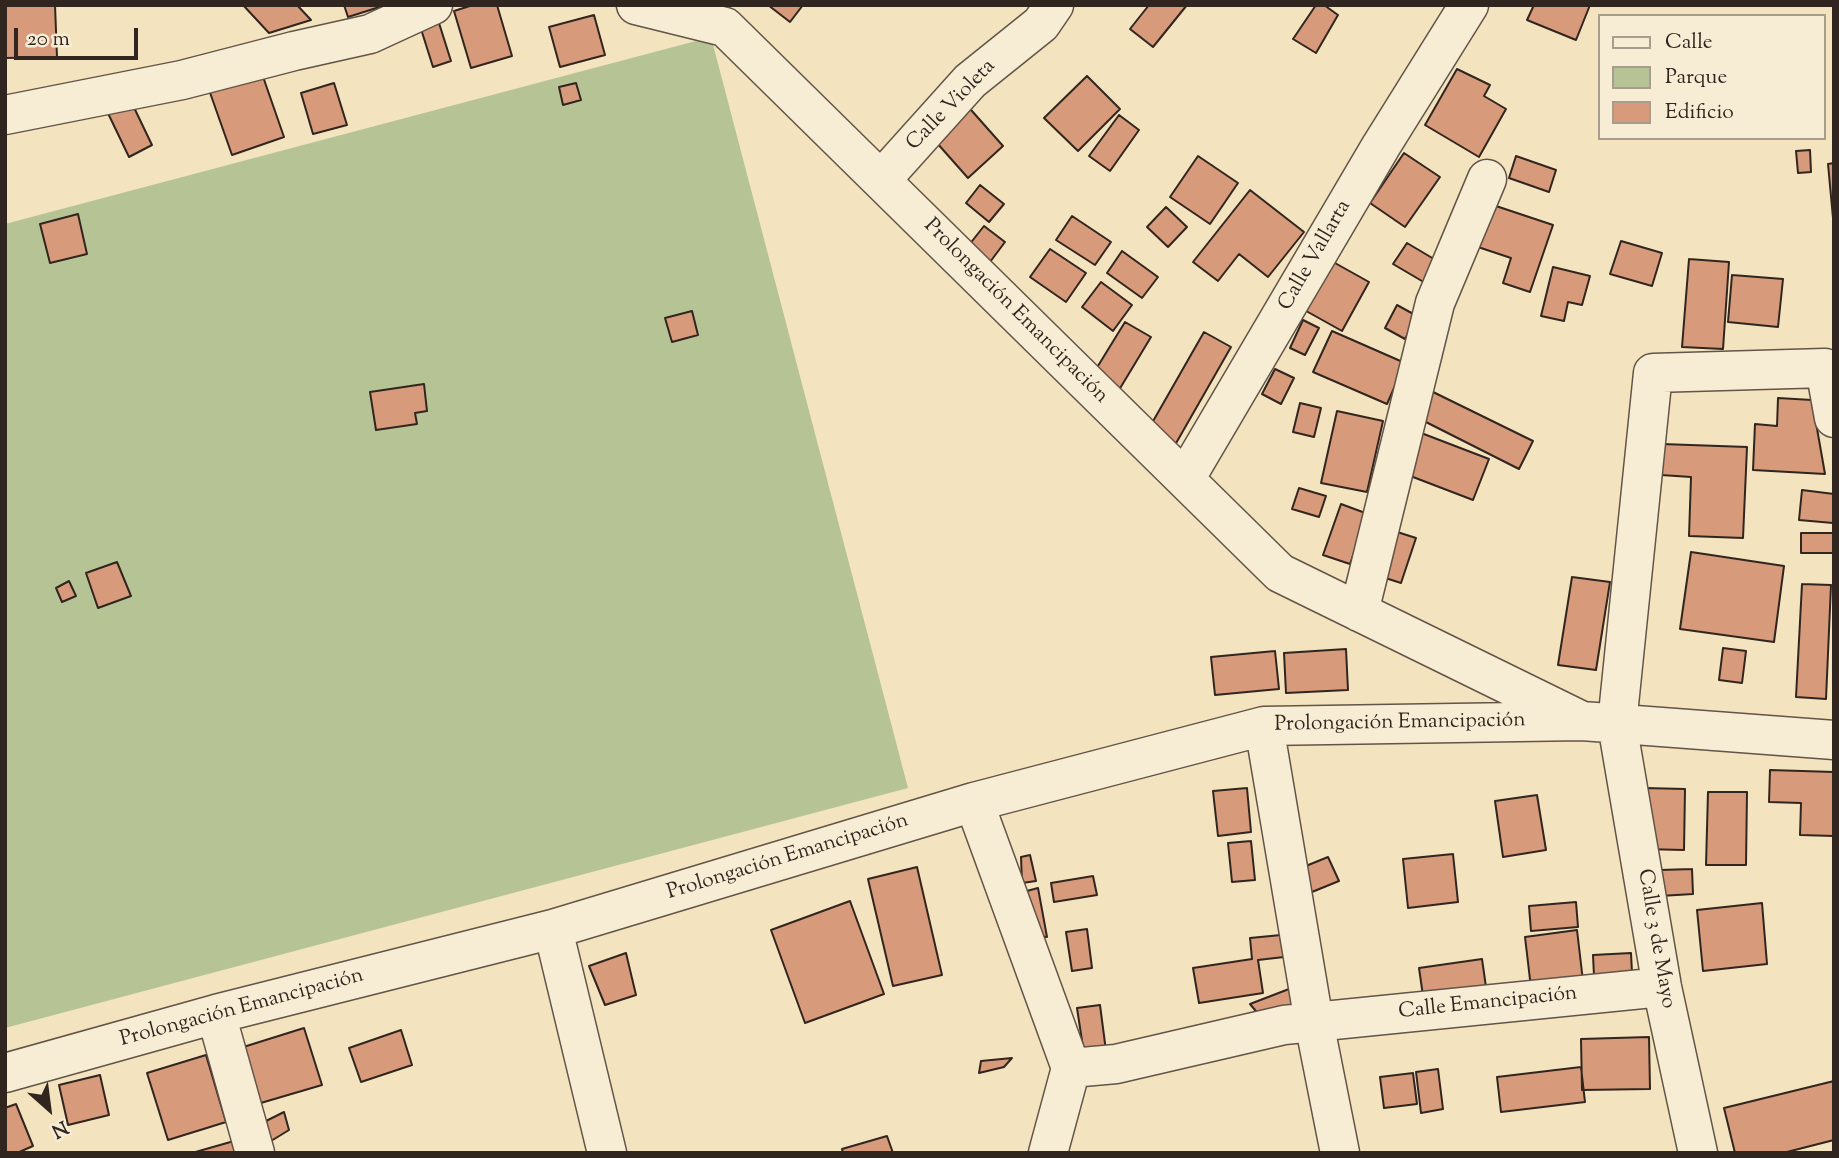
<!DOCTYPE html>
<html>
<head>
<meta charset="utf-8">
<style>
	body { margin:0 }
	#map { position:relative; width:1839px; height:1158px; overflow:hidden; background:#f3e3be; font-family:"Sorts Mill Goudy",serif }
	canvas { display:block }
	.frame { position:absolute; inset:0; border:7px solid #31251f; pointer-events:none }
	.legend { position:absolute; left:1598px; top:14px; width:228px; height:126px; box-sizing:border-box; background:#f7edd5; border:2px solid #a89d8c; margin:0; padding:9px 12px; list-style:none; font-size:21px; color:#31251f }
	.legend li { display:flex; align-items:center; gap:14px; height:35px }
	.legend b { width:35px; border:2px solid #a89d8c }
	.north { position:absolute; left:14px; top:1074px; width:70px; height:70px; -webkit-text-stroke:5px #f7edd5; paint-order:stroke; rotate:152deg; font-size:19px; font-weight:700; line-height:28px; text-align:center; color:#31251f }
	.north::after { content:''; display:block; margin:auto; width:24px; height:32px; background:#31251f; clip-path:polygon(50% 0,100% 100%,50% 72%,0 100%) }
	.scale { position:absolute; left:14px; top:28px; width:124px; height:32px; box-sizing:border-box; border:4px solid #31251f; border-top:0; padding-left:9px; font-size:21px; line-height:24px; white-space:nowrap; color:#31251f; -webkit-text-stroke:5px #f7edd5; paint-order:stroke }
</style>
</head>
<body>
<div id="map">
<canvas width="1839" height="1158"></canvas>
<div class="frame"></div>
<ul class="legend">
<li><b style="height:9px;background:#f7edd5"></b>Calle</li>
<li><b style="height:19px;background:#b6c495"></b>Parque</li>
<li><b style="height:19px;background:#d79a7a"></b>Edificio</li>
</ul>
<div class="north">N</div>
<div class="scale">20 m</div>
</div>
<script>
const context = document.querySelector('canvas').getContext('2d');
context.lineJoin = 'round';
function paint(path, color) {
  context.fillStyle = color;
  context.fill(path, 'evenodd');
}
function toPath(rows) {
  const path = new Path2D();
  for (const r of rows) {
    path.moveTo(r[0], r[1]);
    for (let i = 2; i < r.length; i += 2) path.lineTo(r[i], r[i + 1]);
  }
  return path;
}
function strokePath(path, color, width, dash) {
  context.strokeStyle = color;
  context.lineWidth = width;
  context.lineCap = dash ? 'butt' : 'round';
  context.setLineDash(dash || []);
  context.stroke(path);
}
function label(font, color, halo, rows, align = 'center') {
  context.font = font + ' "Sorts Mill Goudy",serif';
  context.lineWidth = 7;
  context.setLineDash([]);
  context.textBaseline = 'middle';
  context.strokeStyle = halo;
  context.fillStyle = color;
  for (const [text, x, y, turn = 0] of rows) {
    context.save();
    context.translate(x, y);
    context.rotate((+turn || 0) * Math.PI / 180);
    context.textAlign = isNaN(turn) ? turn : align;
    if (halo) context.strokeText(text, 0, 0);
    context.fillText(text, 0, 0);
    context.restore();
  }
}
const green = toPath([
	[711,37,908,788,5,1028,5,224]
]);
const building = toPath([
	[5,5,55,5,57,57,5,58,5,5],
	[243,5,297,5,311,20,269,33,243,5],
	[344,5,386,5,348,17,344,5],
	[473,5,497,5,512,56,471,68,454,11,473,5],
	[768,5,803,5,790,22,768,5],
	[1149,5,1187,5,1153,47,1130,29,1149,5],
	[1316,5,1324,5,1338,15,1316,53,1293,39,1316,5],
	[1534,5,1590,5,1576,40,1527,20,1534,5],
	[594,15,605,55,560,67,549,27,594,15],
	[439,23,451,61,433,67,421,29,439,23],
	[260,68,284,137,232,155,208,87,260,68],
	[1457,69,1490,85,1484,96,1506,109,1479,157,1425,125,1457,69],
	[1087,76,1120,109,1078,151,1044,118,1087,76],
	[334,83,347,125,313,134,301,93,334,83],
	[576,83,581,100,563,105,559,87,576,83],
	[128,95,152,145,129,157,105,107,128,95],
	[964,102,1003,146,968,178,929,134,964,102],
	[1119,115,1139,130,1110,171,1089,156,1119,115],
	[1810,150,1811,172,1798,173,1796,151,1810,150],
	[1404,153,1440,177,1405,227,1370,203,1404,153],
	[1198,156,1238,183,1210,224,1170,197,1198,156],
	[1516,156,1556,170,1549,192,1509,178,1516,156],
	[1834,163,1834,218,1833,218,1828,164,1834,163],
	[980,185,1004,204,989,222,966,203,980,185],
	[1250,190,1304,232,1268,277,1239,254,1218,281,1193,262,1250,190],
	[1487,203,1553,225,1530,292,1503,283,1511,258,1472,245,1487,203],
	[1166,207,1187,227,1168,247,1147,227,1166,207],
	[78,214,87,254,50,263,40,224,78,214],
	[1072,216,1111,242,1095,265,1056,240,1072,216],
	[984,226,1005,242,987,266,965,250,984,226],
	[1621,241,1662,253,1652,286,1610,274,1621,241],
	[1407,243,1439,262,1427,284,1393,264,1407,243],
	[1050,249,1086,273,1066,302,1030,277,1050,249],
	[1122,251,1158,277,1142,298,1107,273,1122,251],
	[1326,258,1369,282,1342,331,1299,307,1326,258],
	[1689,259,1729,262,1723,349,1682,347,1689,259],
	[1553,267,1590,276,1582,305,1568,302,1564,321,1541,316,1553,267],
	[1732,275,1783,279,1778,327,1728,322,1732,275],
	[1101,282,1132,305,1113,331,1082,307,1101,282],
	[1397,305,1417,316,1405,339,1385,328,1397,305],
	[692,311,698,335,672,342,665,318,692,311],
	[1303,320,1319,328,1305,355,1290,348,1303,320],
	[1125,322,1151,337,1119,390,1093,374,1125,322],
	[1332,331,1405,363,1387,404,1313,372,1332,331],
	[1204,332,1231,347,1175,445,1148,430,1204,332],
	[1275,369,1294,378,1281,404,1262,394,1275,369],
	[424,384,427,411,415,413,417,424,376,430,370,392,424,384],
	[1429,390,1533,441,1519,469,1416,417,1429,390],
	[1778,398,1812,400,1825,474,1753,470,1755,424,1777,426,1778,398],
	[1300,403,1321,408,1314,437,1293,432,1300,403],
	[1337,411,1383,421,1367,492,1321,483,1337,411],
	[1416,431,1489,459,1473,500,1400,472,1416,431],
	[1662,444,1747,447,1743,538,1689,536,1691,477,1661,475,1662,444],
	[1299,488,1326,496,1319,517,1292,509,1299,488],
	[1802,490,1834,494,1833,523,1799,520,1802,490],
	[1341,504,1368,514,1350,564,1323,555,1341,504],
	[1391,530,1416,538,1401,583,1376,575,1391,530],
	[1801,533,1834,533,1834,553,1801,553,1801,533],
	[1691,552,1784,566,1774,642,1680,629,1691,552],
	[117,562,131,596,98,608,86,573,117,562],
	[1572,577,1610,582,1596,670,1558,665,1572,577],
	[69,581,76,596,62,602,56,588,69,581],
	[1802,584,1831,585,1826,699,1796,697,1802,584],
	[1723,648,1746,651,1742,683,1719,680,1723,648],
	[1346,649,1348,690,1286,693,1284,653,1346,649],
	[1275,651,1279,689,1215,695,1211,657,1275,651],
	[1770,770,1834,772,1834,836,1800,835,1801,803,1769,802,1770,770],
	[1247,788,1251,832,1218,836,1213,791,1247,788],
	[1644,788,1685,789,1684,850,1643,849,1644,788],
	[1708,792,1747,792,1746,865,1706,865,1708,792],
	[1537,795,1546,850,1503,857,1495,801,1537,795],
	[1251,841,1255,880,1232,882,1228,843,1251,841],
	[1453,854,1458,902,1408,908,1403,859,1453,854],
	[1030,855,1036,881,1022,883,1021,857,1030,855],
	[1328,857,1339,881,1307,894,1296,870,1328,857],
	[917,867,942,975,893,986,868,879,917,867],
	[1692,869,1693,894,1660,896,1660,870,1692,869],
	[1093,876,1097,895,1054,902,1051,883,1093,876],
	[1038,888,1047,937,1037,936,1023,892,1038,888],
	[850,901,884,994,805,1023,771,930,850,901],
	[1576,902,1578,927,1531,931,1529,906,1576,902],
	[1762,903,1767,964,1703,971,1697,910,1762,903],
	[1087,929,1092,968,1072,971,1066,932,1087,929],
	[1577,930,1583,981,1531,988,1525,937,1577,930],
	[1281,935,1284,957,1258,960,1263,993,1199,1003,1193,968,1252,959,1250,938,1281,935],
	[626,953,636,995,605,1005,589,966,626,953],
	[1631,953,1632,973,1594,976,1593,955,1631,953],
	[1482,959,1486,987,1423,996,1419,968,1482,959],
	[1289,989,1301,1020,1264,1021,1250,1004,1289,989],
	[1100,1005,1106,1051,1084,1054,1077,1008,1100,1005],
	[304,1028,322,1085,254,1105,237,1049,304,1028],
	[401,1030,412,1065,361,1082,349,1048,401,1030],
	[1649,1037,1650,1089,1582,1090,1581,1039,1649,1037],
	[206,1055,226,1122,168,1140,147,1073,206,1055],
	[1012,1058,1004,1067,979,1073,981,1061,1012,1058],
	[1581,1067,1585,1102,1501,1112,1497,1077,1581,1067],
	[1438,1069,1443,1109,1421,1113,1416,1072,1438,1069],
	[1413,1073,1417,1104,1384,1108,1380,1077,1413,1073],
	[100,1075,109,1115,68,1125,59,1085,100,1075],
	[1834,1081,1834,1140,1783,1153,1735,1153,1724,1108,1834,1081],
	[16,1104,33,1146,17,1153,5,1153,5,1108,16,1104],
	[284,1112,289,1130,271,1141,266,1121,284,1112],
	[887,1136,893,1153,843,1153,842,1149,887,1136],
	[234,1141,237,1153,192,1153,234,1141]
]);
const minor = toPath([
	[636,5,725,27,1280,573,1582,721,1834,740],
	[5,115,182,80,294,51,370,34,433,5],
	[881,180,970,81,1041,24,1054,5],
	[1185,479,1381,146,1469,5],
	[1359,612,1435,303,1487,179],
	[1264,726,1314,1022,1340,1153],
	[974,802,1071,1068,1048,1153],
	[553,929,607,1153],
	[216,1014,255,1153],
	[1071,1068,1116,1064,1284,1025,1662,987],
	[5,1073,216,1014,553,929,974,802,1264,726,1582,721],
	[1698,1153,1662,987,1617,724,1653,373,1825,368,1834,418]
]);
const streetNames = [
	["Calle Violeta",952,106,-46],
	["Calle Vallarta",1316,256,-60],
	["Prolongación Emancipación",1015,312,45],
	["Prolongación Emancipación",1400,724,-1],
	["Prolongación Emancipación",788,858,-17],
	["Calle 3 de Mayo",1655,939,80],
	["Calle Emancipación",1488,1004,-6],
	["Prolongación Emancipación",242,1009,-15]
];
paint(green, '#b6c495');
paint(building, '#d79a7a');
strokePath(building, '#31251f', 2);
strokePath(minor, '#625447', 41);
strokePath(minor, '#f7edd5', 38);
label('21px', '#31251f', '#f7edd5', streetNames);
</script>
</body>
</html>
